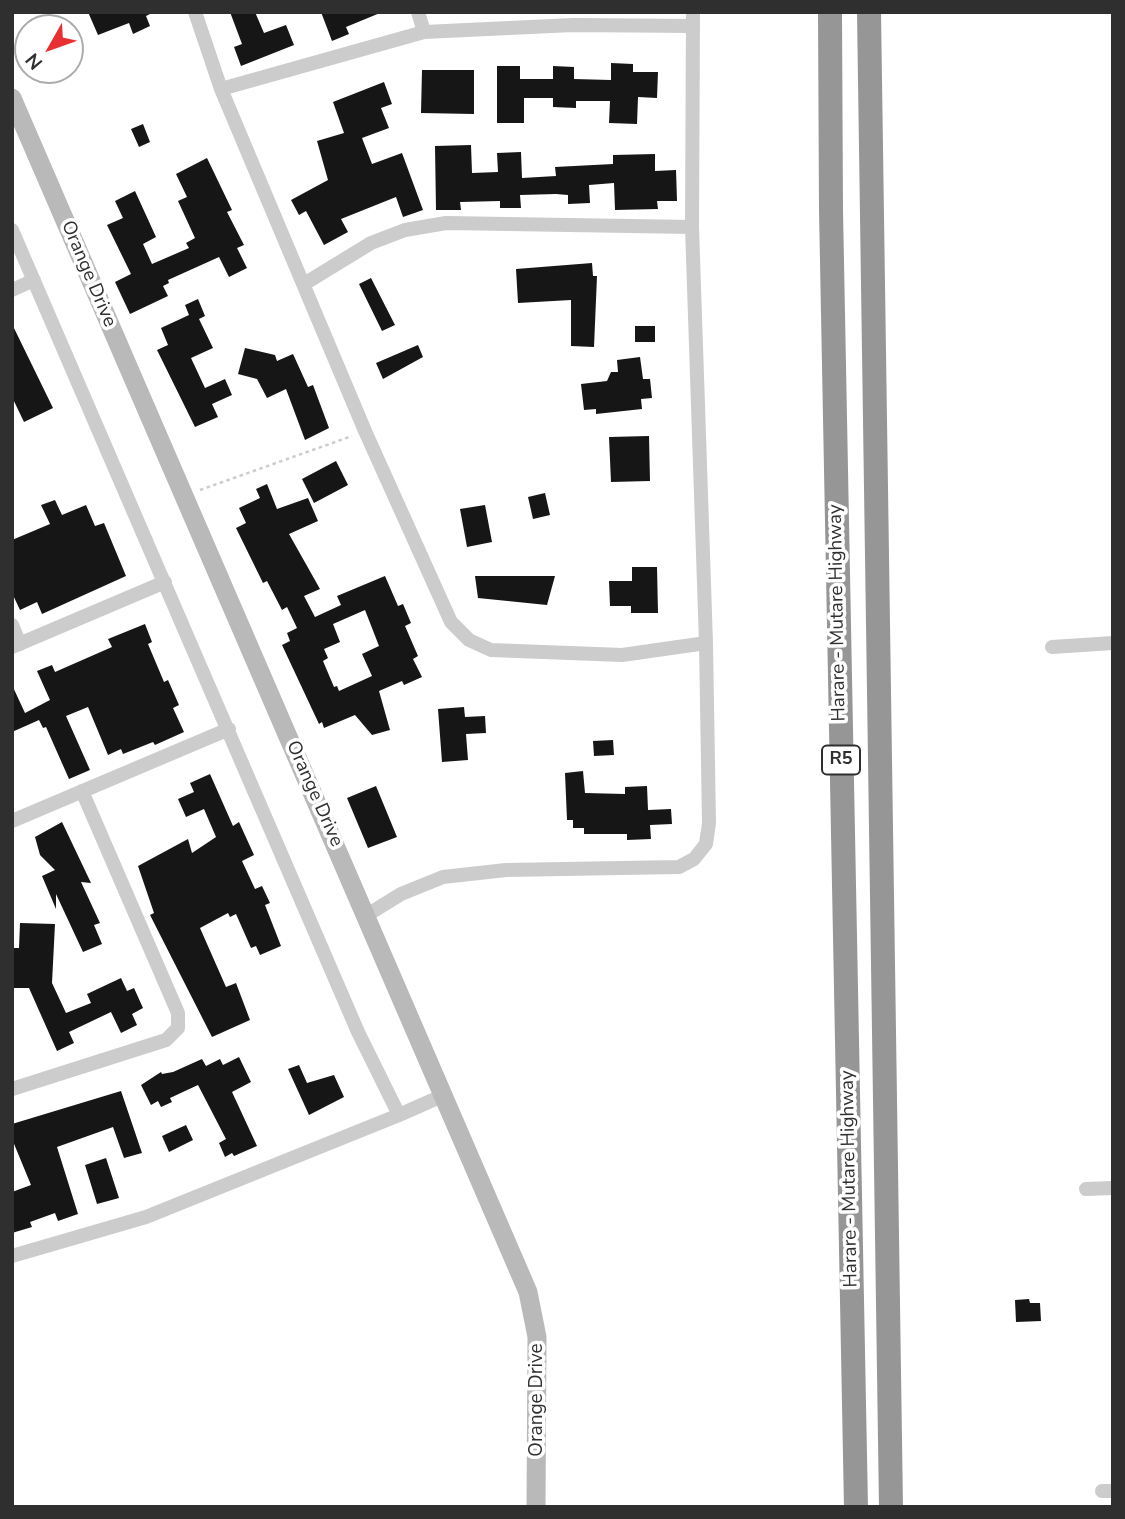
<!DOCTYPE html>
<html>
<head>
<meta charset="utf-8">
<style>
	body { margin:0 }
	#map { position:relative; width:1125px; height:1519px; overflow:hidden; background:#fff; font-family:"Nunito Sans",sans-serif }
	canvas { display:block }
	.frame { position:absolute; inset:0; border:14px solid #2f2f2f; pointer-events:none }
	.north { position:absolute; left:14px; top:14px; width:70px; height:70px; box-sizing:border-box; background:#fff; border:2px solid #acacac; border-radius:50%; rotate:230deg; font-size:19px; font-weight:700; line-height:28px; text-align:center; color:#2f2f2f }
	.north::after { content:''; display:block; margin:auto; width:24px; height:32px; background:#e83032; clip-path:polygon(50% 0,100% 100%,50% 72%,0 100%) }
</style>
</head>
<body>
<div id="map">
<canvas width="1125" height="1519"></canvas>
<div class="frame"></div>
<div class="north">N</div>
</div>
<script>
const context = document.querySelector('canvas').getContext('2d');
context.lineJoin = 'round';
function paint(path, color) {
  context.fillStyle = color;
  context.fill(path, 'evenodd');
}
function toPath(rows) {
  const path = new Path2D();
  for (const r of rows) {
    path.moveTo(r[0], r[1]);
    for (let i = 2; i < r.length; i += 2) path.lineTo(r[i], r[i + 1]);
  }
  return path;
}
function strokePath(path, color, width, dash) {
  context.strokeStyle = color;
  context.lineWidth = width;
  context.lineCap = dash ? 'butt' : 'round';
  context.setLineDash(dash || []);
  context.stroke(path);
}
function label(font, color, halo, rows, align = 'center') {
  context.font = font + ' "Nunito Sans",sans-serif';
  context.lineWidth = 7;
  context.setLineDash([]);
  context.textBaseline = 'middle';
  context.strokeStyle = halo;
  context.fillStyle = color;
  for (const [text, x, y, turn = 0] of rows) {
    context.save();
    context.translate(x, y);
    context.rotate((+turn || 0) * Math.PI / 180);
    context.textAlign = isNaN(turn) ? turn : align;
    if (halo) context.strokeText(text, 0, 0);
    context.fillText(text, 0, 0);
    context.restore();
  }
}
const building = toPath([
	[88,12,154,12,146,16,150,26,133,34,129,23,98,35],
	[230,12,255,12,264,33,286,25,294,45,241,66,234,47,242,44],
	[321,12,380,12,380,13,346,27,349,34,332,41],
	[611,63,633,64,633,72,658,72,657,98,638,97,637,124,609,123,610,101,576,101,576,108,553,107,553,98,524,98,524,123,497,123,497,66,520,66,520,79,553,79,553,66,574,67,574,79,611,80],
	[422,70,474,70,474,114,421,113],
	[384,82,392,104,381,108,389,128,362,138,372,164,402,153,423,210,403,217,396,197,341,219,348,232,324,245,306,211,299,215,291,200,328,180,317,141,344,133,333,102],
	[143,124,150,142,139,147,131,129],
	[471,145,472,173,498,172,497,153,521,152,522,178,556,176,555,167,613,164,613,155,655,154,655,171,676,170,677,201,657,201,658,209,615,210,614,183,589,185,590,203,568,204,568,195,556,194,520,195,521,208,500,208,500,201,460,202,461,210,436,210,435,146],
	[207,158,232,210,227,212,244,245,237,248,247,268,229,277,219,257,168,280,169,283,163,286,168,296,130,314,115,282,131,274,107,225,123,218,115,201,135,191,156,237,143,244,152,264,189,248,186,243,195,238,178,201,187,197,176,174],
	[592,263,593,276,597,276,594,347,571,346,571,300,518,303,516,269],
	[371,278,395,325,382,331,359,284],
	[198,299,205,316,199,319,213,348,191,358,205,388,225,379,232,395,212,404,218,417,195,427,157,350,168,345,161,328,189,315,185,305],
	[12,324,53,408,24,422,12,397],
	[635,326,655,326,655,342,635,342],
	[418,345,423,357,383,379,376,363],
	[245,348,275,355,277,361,293,354,308,387,313,385,329,428,305,440,286,389,267,398,257,379,238,374],
	[640,357,643,379,650,379,652,398,641,399,642,409,596,414,596,409,584,410,581,384,607,381,611,372,618,372,617,360],
	[649,436,650,481,611,482,609,437],
	[336,461,348,485,314,503,302,479],
	[267,484,277,509,308,498,318,521,289,534,320,589,304,596,315,617,341,605,337,596,385,576,398,606,403,604,411,623,405,626,418,656,413,659,422,677,404,685,402,681,379,691,390,730,372,735,355,715,324,728,322,722,319,724,282,645,290,641,287,633,297,628,287,607,282,610,267,581,263,583,236,528,246,523,239,508,260,498,256,489],
	[365,610,379,646,362,654,372,676,339,691,337,686,334,687,323,661,328,658,324,649,340,642,333,624],
	[545,493,550,515,533,519,528,497],
	[55,500,62,515,86,505,95,526,104,523,126,576,42,614,37,602,20,610,12,593,12,540,50,524,41,505],
	[485,505,492,542,467,547,460,509],
	[632,567,657,567,658,613,631,613,631,606,610,606,609,581,632,581],
	[475,576,555,576,547,605,478,598],
	[145,624,152,642,148,644,164,682,168,680,179,705,173,708,184,732,155,745,153,742,123,754,121,749,108,755,88,707,66,716,90,770,69,779,46,727,43,728,39,720,12,732,12,685,25,713,50,700,37,671,52,665,55,672,112,647,108,639],
	[464,707,465,717,485,716,486,733,466,734,468,760,442,762,438,709],
	[613,740,614,755,594,756,593,741],
	[583,771,585,793,625,794,625,787,647,786,648,810,671,809,672,824,650,825,651,839,627,840,627,834,584,834,584,828,573,828,573,820,567,820,565,773],
	[210,774,233,826,239,822,254,855,242,861,255,889,262,886,270,903,265,905,281,946,260,955,256,946,251,948,236,914,230,917,228,913,200,928,226,987,236,983,250,1020,212,1037,150,915,154,913,138,866,188,839,192,853,216,837,204,809,186,817,178,799,194,792,190,783],
	[376,786,397,837,368,848,347,798],
	[62,822,91,883,81,882,100,923,94,925,102,944,83,952,56,894,56,909,42,876,55,870,40,855,35,837],
	[20,923,55,924,52,983,66,1013,91,1003,87,994,121,978,127,991,134,988,143,1008,132,1014,137,1025,121,1033,111,1012,69,1032,74,1043,57,1051,29,988,12,988,12,948,19,948],
	[239,1057,251,1082,232,1092,257,1146,234,1156,232,1153,225,1157,219,1143,226,1139,198,1085,170,1098,172,1102,161,1107,158,1101,151,1105,141,1085,161,1072,162,1074,173,1072,202,1059,206,1066,220,1059,223,1065],
	[299,1065,307,1083,334,1075,344,1097,309,1115,288,1069],
	[121,1091,142,1153,124,1158,113,1127,57,1147,78,1214,58,1221,55,1213,30,1222,32,1227,12,1233,12,1192,31,1185,12,1139,12,1124],
	[186,1125,193,1140,169,1152,162,1136],
	[106,1158,119,1198,97,1204,85,1165],
	[1029,1299,1030,1303,1040,1303,1041,1321,1016,1322,1015,1300]
]);
const path = toPath([
	[200,490,352,436]
]);
const street = toPath([
	[195,12,221,89,365,431,451,622,469,640,491,650,622,655,706,643],
	[418,12,424,32],
	[221,89,424,32,573,25,693,26],
	[12,230,358,1032,399,1115,442,1096],
	[304,284,371,243,405,230,446,223,692,227],
	[12,290,34,280],
	[12,625,20,644],
	[12,647,165,582],
	[1052,647,1113,643],
	[12,821,229,729],
	[367,915,401,894,443,877,506,870,679,867,694,859,706,844,709,823,706,643,692,227,693,12],
	[12,1089,166,1040,178,1028,178,1013,82,791],
	[1086,1189,1113,1188],
	[12,1256,146,1217,399,1115],
	[1102,1491,1113,1491]
]);
const secondary = toPath([
	[12,98,528,1292,537,1337,536,1507]
]);
const highway = toPath([
	[830,12,831,210,856,1507],
	[869,12,891,1507]
]);
const shields = [
	[841,760,38]
];
const shieldNames = [
	["R5",841,760]
];
const streetNames = [
	["Orange Drive",88,274,67],
	["Harare - Mutare Highway",838,613,-91],
	["Orange Drive",314,794,66],
	["Harare - Mutare Highway",850,1179,-91],
	["Orange Drive",537,1400,-90]
];
paint(building, '#161616');
strokePath(path, '#ccc', 2.5, [3.5, 3.5]);
strokePath(street, '#ccc', 14);
strokePath(secondary, '#b9b9b9', 19);
strokePath(highway, '#969696', 24);
for (const [x, y, w] of shields) {
  const box = new Path2D();
  box.roundRect(x - w / 2, y - 14.5, w, 29, 5);
  context.fillStyle = '#fff';
  context.fill(box);
  strokePath(box, '#2f2f2f', 2);
}
label('bold 18px', '#2f2f2f', null, shieldNames);
label('19px', '#2f2f2f', '#fff', streetNames);
</script>
</body>
</html>
